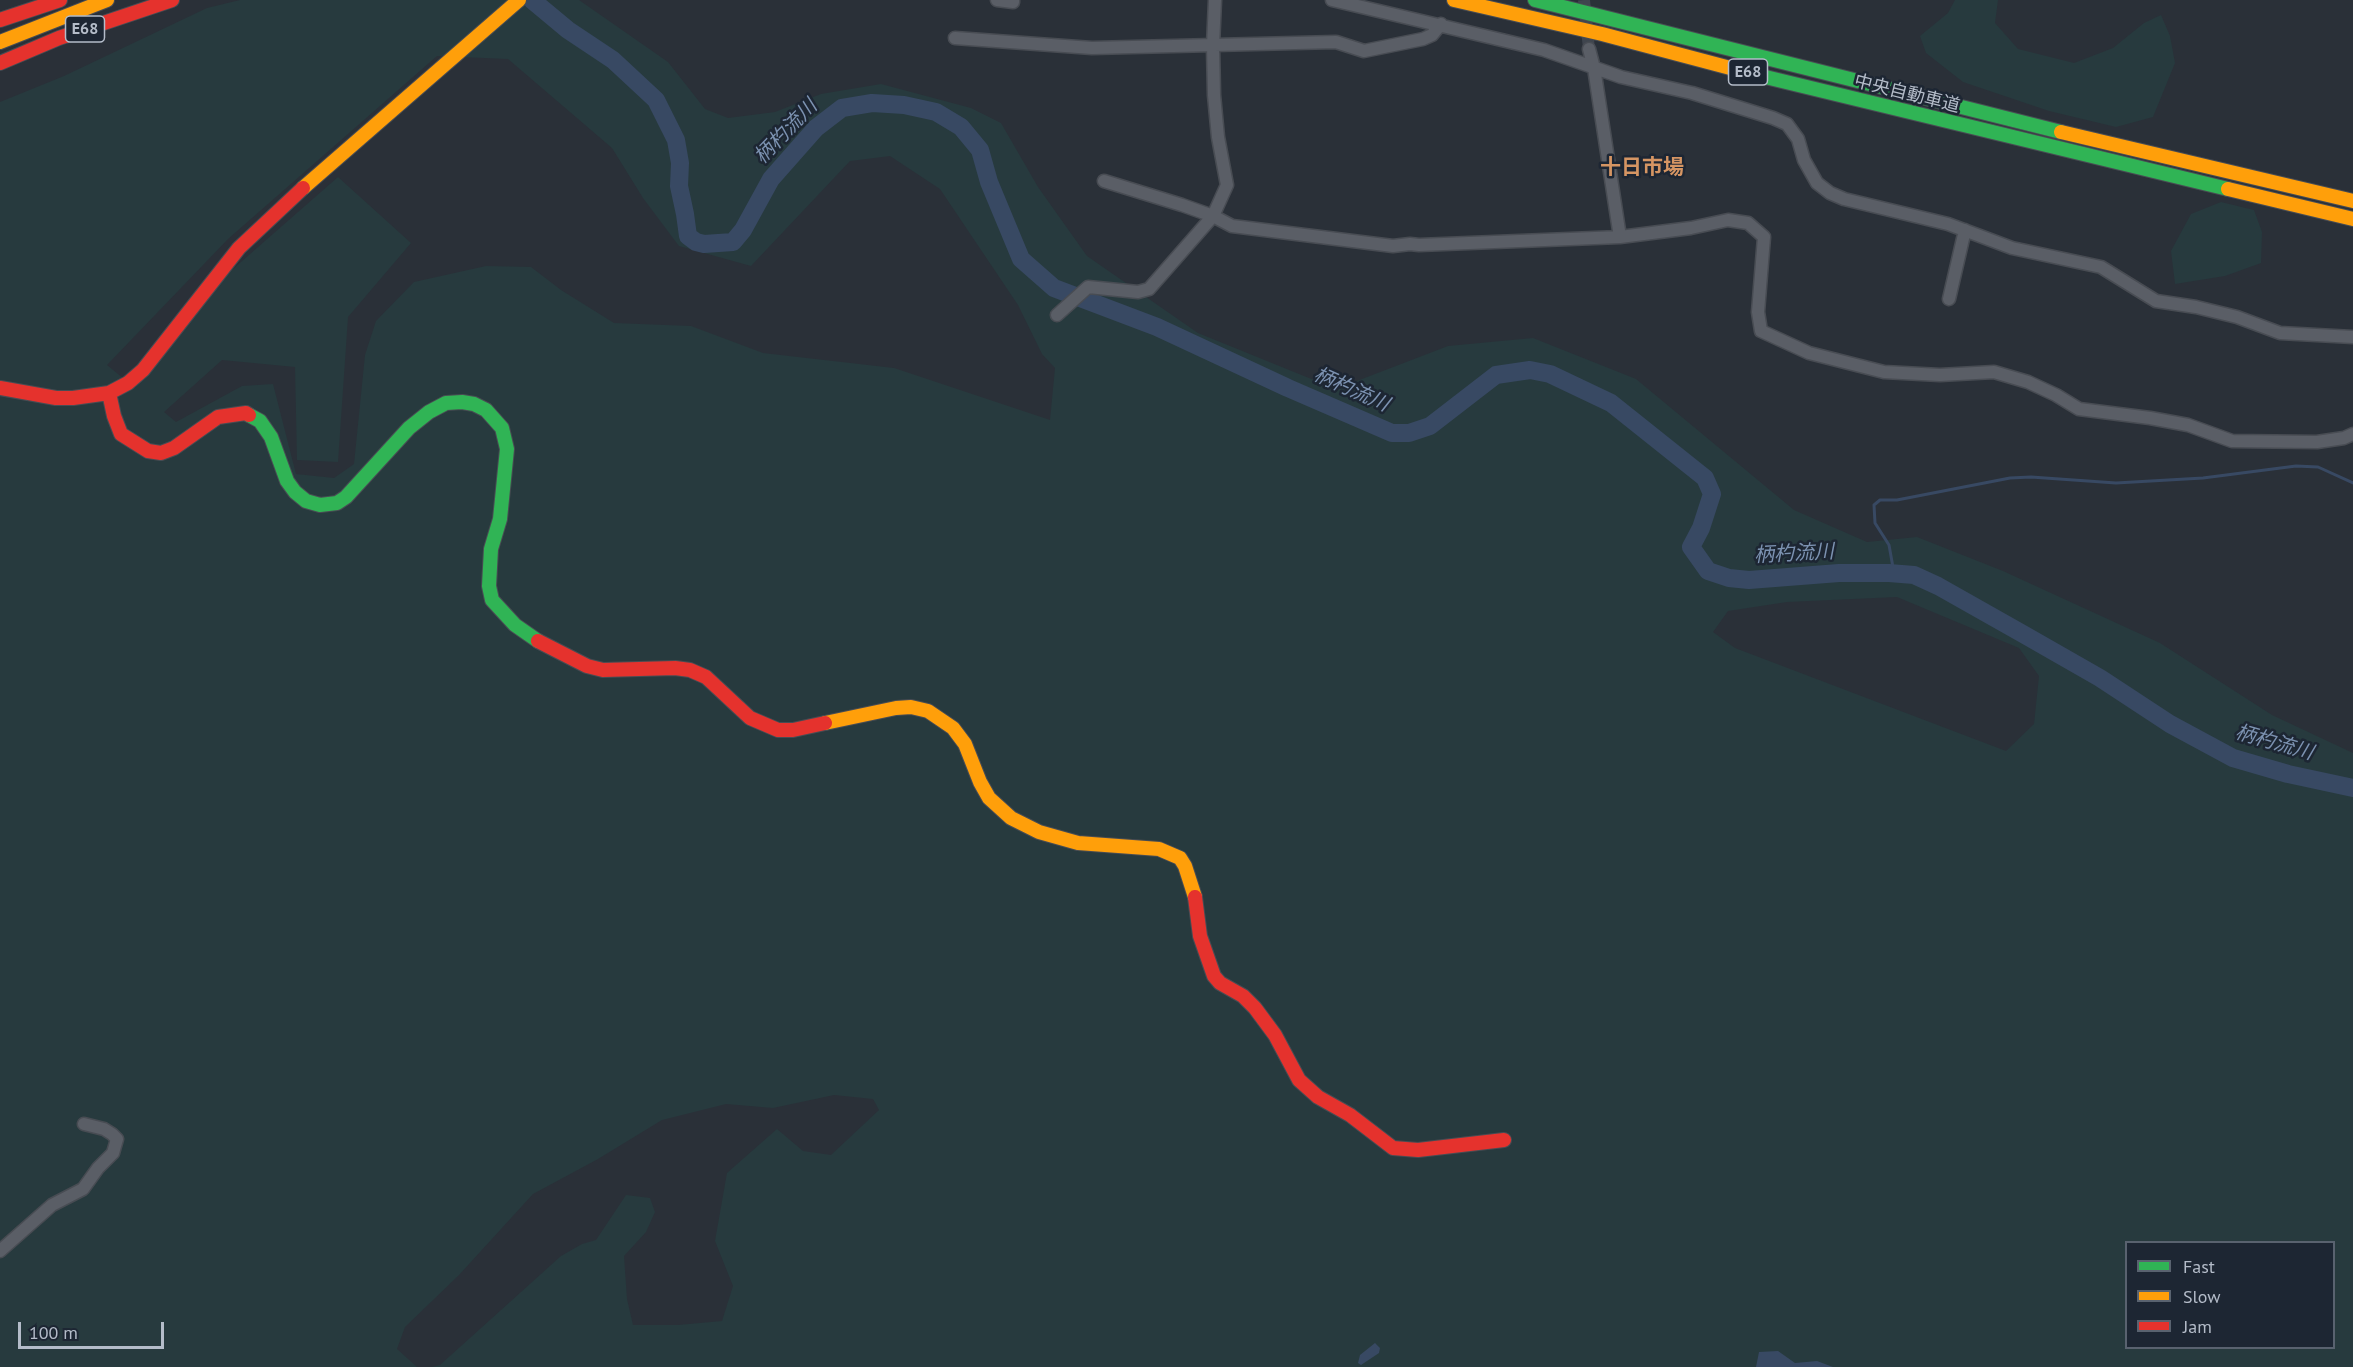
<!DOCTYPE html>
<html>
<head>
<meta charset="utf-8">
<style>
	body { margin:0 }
	#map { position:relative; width:2353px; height:1367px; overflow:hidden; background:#2a3038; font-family:"PT Sans",sans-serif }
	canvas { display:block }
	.legend { position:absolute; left:2125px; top:1241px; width:210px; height:108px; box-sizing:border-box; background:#1d2633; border:2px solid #59626f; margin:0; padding:8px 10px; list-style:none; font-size:18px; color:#b4bcc9 }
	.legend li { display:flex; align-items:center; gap:12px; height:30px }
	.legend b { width:30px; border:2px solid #59626f }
	.scale { position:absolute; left:18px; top:1322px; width:146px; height:27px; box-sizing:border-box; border:3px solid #b4bcc9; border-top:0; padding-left:8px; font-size:18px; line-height:21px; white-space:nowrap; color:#b4bcc9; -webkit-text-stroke:4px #1d2633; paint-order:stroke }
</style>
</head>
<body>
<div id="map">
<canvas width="2353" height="1367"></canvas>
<ul class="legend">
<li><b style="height:8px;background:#30b455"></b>Fast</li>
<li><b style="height:8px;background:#ff9f0a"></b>Slow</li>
<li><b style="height:8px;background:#e5322d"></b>Jam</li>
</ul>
<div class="scale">100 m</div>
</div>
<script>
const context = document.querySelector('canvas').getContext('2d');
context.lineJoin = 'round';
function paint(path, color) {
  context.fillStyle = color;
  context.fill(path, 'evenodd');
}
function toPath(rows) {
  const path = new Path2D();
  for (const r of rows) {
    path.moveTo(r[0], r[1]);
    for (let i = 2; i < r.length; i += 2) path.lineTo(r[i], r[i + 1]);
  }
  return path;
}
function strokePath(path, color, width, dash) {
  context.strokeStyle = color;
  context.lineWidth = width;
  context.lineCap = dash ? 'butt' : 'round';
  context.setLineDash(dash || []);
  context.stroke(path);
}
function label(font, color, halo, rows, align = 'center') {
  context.font = font + ' "PT Sans","Noto Sans JP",sans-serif';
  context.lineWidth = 5;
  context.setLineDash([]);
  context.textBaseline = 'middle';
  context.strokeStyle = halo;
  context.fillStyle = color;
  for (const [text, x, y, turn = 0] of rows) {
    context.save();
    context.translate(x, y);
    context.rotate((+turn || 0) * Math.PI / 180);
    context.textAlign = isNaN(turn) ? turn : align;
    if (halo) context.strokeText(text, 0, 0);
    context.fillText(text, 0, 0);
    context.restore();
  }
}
const green = toPath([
	[240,0,579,0,668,62,705,109,728,118,775,112,821,94,881,84,971,108,1001,123,1038,187,1087,256,1198,333,1336,389,1448,346,1533,338,1636,379,1794,510,1867,542,1917,537,2003,571,2160,643,2272,715,2353,753,2353,1367,432,1367,440,1365,561,1256,582,1244,596,1240,626,1195,650,1198,655,1212,646,1232,624,1256,627,1299,633,1325,678,1325,722,1321,733,1286,715,1241,727,1173,777,1129,803,1151,831,1155,879,1110,873,1099,834,1095,773,1108,726,1104,662,1120,598,1159,533,1194,459,1275,405,1327,397,1349,417,1367,0,1367,0,102,64,76,207,8],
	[437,56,508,59,612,148,643,198,679,246,751,266,850,161,890,156,940,189,1018,305,1042,354,1055,368,1050,420,894,368,763,353,691,326,614,323,561,290,531,267,486,266,414,282,376,321,365,355,354,464,334,478,296,474,273,384,242,386,176,422,164,412,222,360,295,367,297,460,338,462,348,317,411,243,338,177,225,276,135,388,107,365,228,239],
	[1897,597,2019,648,2039,676,2034,724,2006,751,1735,648,1713,632,1728,611,1787,602],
	[2126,1242,2334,1242,2334,1348,2126,1348],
	[1955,0,1998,0,1995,23,2018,49,2074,63,2113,48,2144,23,2161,15,2170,36,2175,63,2153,117,2116,127,2049,111,1963,82,1926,53,1920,36,1948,13],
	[2221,202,2254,210,2262,232,2261,263,2225,276,2175,284,2171,251,2191,214]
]);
const water = toPath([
	[1375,1343,1380,1348,1379,1353,1361,1365,1358,1363,1360,1355],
	[1778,1351,1795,1363,1817,1361,1833,1367,1756,1367,1759,1352]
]);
const stream = toPath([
	[1894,573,1889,545,1875,523,1874,505,1880,500,1897,500,2010,478,2031,477,2116,483,2203,478,2296,466,2318,467,2353,483]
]);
const river = toPath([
	[532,0,568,30,613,60,656,100,676,140,680,163,679,186,685,214,688,236,696,242,704,244,733,242,743,230,771,179,816,128,842,108,872,103,904,105,936,112,961,127,980,150,989,182,1021,259,1054,288,1157,327,1288,388,1392,433,1409,433,1430,426,1496,375,1530,370,1550,374,1611,403,1705,478,1712,494,1701,528,1691,547,1708,571,1729,578,1749,580,1839,573,1889,573,1914,575,1938,586,2023,634,2100,678,2170,724,2233,758,2288,774,2353,788]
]);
const streetTunnel = toPath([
	[1584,0,1589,49]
]);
const street = toPath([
	[997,0,1013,2,1013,0],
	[1332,0,1544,50,1621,77,1692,93,1773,118,1787,124,1798,139,1804,160,1817,183,1830,193,1844,199,1948,224,2012,248,2101,267,2156,301,2196,307,2237,317,2280,333,2353,337],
	[955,38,1092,48,1336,42,1364,51,1423,39,1432,35,1441,24],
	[1589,49,1594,68,1620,237],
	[1104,181,1182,205,1213,216,1232,226,1393,246,1410,244,1419,245,1620,237,1691,228,1728,220,1748,223,1764,237,1758,312,1761,331,1809,353,1884,372,1940,375,1994,372,2028,382,2056,395,2079,409,2150,418,2188,425,2232,441,2317,442,2344,438,2353,434],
	[1949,299,1965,230],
	[1057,315,1088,287,1138,292,1149,289,1213,216,1227,185,1218,137,1214,95,1213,46,1215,0],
	[0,1251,52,1205,83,1189,98,1168,113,1153,117,1139,112,1134,104,1129,84,1124]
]);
const fast = toPath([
	[1535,0,2061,132],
	[1753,74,2228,189],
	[249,415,260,421,271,437,287,481,295,492,306,501,320,505,337,503,346,497,409,428,429,412,446,403,462,402,474,404,486,410,502,428,507,449,500,519,491,549,489,586,492,600,515,625,538,641]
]);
const slow = toPath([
	[1454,0,1602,34,1753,74],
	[0,42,107,0],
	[2061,132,2353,201],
	[303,188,519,0],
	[2228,189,2353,219],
	[825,723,896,708,911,707,928,711,953,728,965,744,980,782,989,798,1011,818,1039,832,1078,843,1159,849,1180,858,1185,866,1195,897]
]);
const jam = toPath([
	[0,20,60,0],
	[0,63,59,38,172,0],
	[0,388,56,398,73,398,109,393,128,383,143,370,239,248,303,188],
	[109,393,114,416,121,434,148,451,161,453,174,448,218,417,246,413,249,415],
	[538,641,587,666,603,670,675,668,690,670,706,677,750,718,778,730,793,730,825,723],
	[1195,897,1200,936,1214,976,1220,983,1243,996,1255,1008,1275,1035,1299,1080,1318,1097,1350,1115,1393,1148,1418,1150,1504,1140]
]);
const shields = [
	[85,29,39],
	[1748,72,39]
];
const shieldNames = [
	["E68",85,29],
	["E68",1748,72]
];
const streetNames = [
	["中央自動車道",1907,94,14]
];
const waterNames = [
	["柄杓流川",786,132,-46],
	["柄杓流川",1351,390,24],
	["柄杓流川",1794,554,-3],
	["柄杓流川",2274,743,16]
];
const quarterNames = [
	["十日市場",1642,168]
];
paint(green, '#273a3e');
paint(water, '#384963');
strokePath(stream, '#384963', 3);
strokePath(river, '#384963', 18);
strokePath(streetTunnel, '#3f454e', 12, [12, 6]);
strokePath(street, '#484c53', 15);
strokePath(fast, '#484c53', 16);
strokePath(slow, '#484c53', 16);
strokePath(jam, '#484c53', 16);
strokePath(street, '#5a5e66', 12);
strokePath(fast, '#30b455', 14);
strokePath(slow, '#ff9f0a', 14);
strokePath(jam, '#e5322d', 14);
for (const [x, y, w] of shields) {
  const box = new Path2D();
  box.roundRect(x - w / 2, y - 13, w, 26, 4.5);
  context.fillStyle = '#1d2633';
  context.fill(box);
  strokePath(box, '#b4bcc9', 1.5);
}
label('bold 16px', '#b4bcc9', null, shieldNames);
label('18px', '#b4bcc9', '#1d2633', streetNames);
label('italic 20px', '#7c92b1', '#1d2633', waterNames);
label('bold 21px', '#d59563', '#1d2633', quarterNames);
</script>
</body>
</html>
